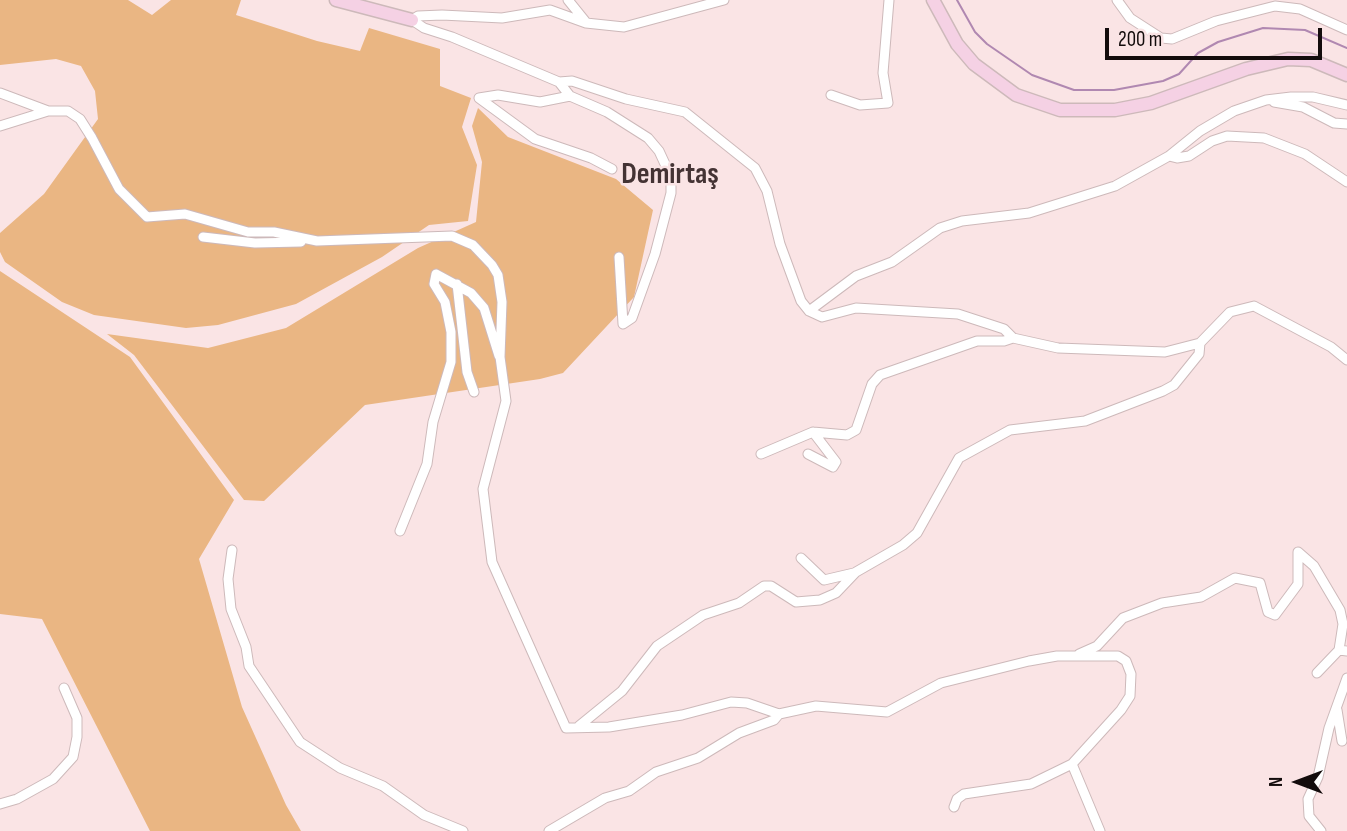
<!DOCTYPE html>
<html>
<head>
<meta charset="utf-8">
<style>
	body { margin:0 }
	#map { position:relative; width:1347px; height:831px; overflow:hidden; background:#fae4e5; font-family:"Sofia Sans Condensed",sans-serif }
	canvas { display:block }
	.north { position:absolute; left:1263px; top:747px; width:70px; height:70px; -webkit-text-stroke:5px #fae4e5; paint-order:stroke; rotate:270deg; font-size:19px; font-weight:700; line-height:28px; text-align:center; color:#130c0c }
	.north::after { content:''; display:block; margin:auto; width:24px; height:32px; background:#130c0c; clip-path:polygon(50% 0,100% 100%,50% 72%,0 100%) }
	.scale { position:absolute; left:1105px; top:28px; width:217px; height:32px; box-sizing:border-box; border:4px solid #130c0c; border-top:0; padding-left:9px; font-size:21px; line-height:24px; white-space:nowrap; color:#130c0c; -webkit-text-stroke:5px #fae4e5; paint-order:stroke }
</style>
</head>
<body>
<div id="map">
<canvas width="1347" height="831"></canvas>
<div class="north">N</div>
<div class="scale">200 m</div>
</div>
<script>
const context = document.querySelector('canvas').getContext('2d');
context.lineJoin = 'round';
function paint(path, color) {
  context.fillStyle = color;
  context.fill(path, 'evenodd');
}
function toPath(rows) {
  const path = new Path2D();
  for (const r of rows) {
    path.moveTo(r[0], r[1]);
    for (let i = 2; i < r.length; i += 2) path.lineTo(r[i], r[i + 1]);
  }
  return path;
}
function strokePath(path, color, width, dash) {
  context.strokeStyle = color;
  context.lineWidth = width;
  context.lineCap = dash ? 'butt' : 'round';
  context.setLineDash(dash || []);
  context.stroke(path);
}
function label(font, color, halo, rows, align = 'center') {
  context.font = font + ' "Sofia Sans Condensed",sans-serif';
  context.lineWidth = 5;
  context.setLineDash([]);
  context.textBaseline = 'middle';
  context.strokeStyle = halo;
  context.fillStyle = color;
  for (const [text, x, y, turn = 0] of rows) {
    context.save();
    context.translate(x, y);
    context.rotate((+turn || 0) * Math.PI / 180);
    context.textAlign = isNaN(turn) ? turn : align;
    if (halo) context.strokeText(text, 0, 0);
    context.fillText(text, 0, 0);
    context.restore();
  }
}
const green = toPath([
	[0,0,128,0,152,15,171,0,241,0,236,15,317,41,360,51,369,28,440,49,440,86,471,98,462,127,477,165,468,221,429,225,382,257,296,304,218,325,186,328,94,315,62,302,5,262,0,252,0,233,44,194,98,119,95,91,81,66,56,59,0,65],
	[478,108,508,137,616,179,653,210,634,297,563,373,540,379,365,405,264,501,244,500,134,355,107,334,208,348,286,328,418,248,476,222,482,162,472,126],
	[0,271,130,357,234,500,199,559,242,707,286,805,301,831,150,831,42,619,0,614]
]);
const stream = toPath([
	[957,0,975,32,987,44,1032,75,1074,90,1114,90,1163,81,1179,74,1198,53,1218,42,1263,28,1305,30,1347,48]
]);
const street = toPath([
	[568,0,585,21],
	[1117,0,1130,18,1161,38,1172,39,1216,21,1275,6,1300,9,1347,30],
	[412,20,424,28,452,37,559,82,570,96,607,112,648,138,659,151,671,177,671,193,655,254,632,318,623,324,619,257],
	[412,20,418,16,442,15,502,18,550,10,586,23,624,27,724,0],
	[559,82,572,81,626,99,685,112,755,168,767,191,780,244,801,301,809,311,822,317,856,308,958,314,1004,329,1013,338,1058,348,1165,352,1200,343,1230,312,1254,306,1331,347,1347,360],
	[0,93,48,111],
	[831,95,860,105,888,103,883,73,889,0],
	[570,96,540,102,498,95,479,98,535,139,591,158,612,169],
	[1274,102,1303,107,1334,123,1347,124],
	[0,126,48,111,68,111,80,119,92,138,119,189,147,217,185,214,248,232,274,232,317,241,452,236,473,245,492,265,498,275,502,302,500,357,506,401,483,489,492,562,566,728,609,727,682,715,731,702,747,703,779,714,816,706,887,712,941,683,1029,661,1057,656,1118,656,1126,661,1131,674,1130,696,1121,710,1072,764,1031,784,964,794,957,799,954,807],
	[1169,156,1177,158,1189,156,1212,141,1227,136,1264,138,1305,154,1347,182],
	[203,237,255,243,301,242],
	[457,284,467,372,474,392],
	[809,311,856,276,892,262,940,228,962,221,1029,213,1115,186,1169,156,1200,131,1234,111,1266,100,1291,97,1313,97,1347,105],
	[761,454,813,432,847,435,856,430,872,384,880,375,977,341,1004,341,1013,338],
	[808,454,833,467,836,462,813,432],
	[400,531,427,464,433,422,451,362,451,332,445,302,434,284,436,274,471,293,484,308,499,356],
	[232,550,228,579,231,609,246,647,249,666,300,742,340,768,383,786,424,815,463,831],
	[801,558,824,580,854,573],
	[1079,654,1097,646,1123,618,1162,603,1201,597,1235,578,1260,583,1268,612,1275,615,1298,584,1298,552,1314,566,1340,610,1343,624,1339,650,1347,651],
	[1317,673,1339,650],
	[1337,710,1342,741],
	[579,726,622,691,657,646,703,615,739,603,764,586,771,586,796,602,820,600,836,593,856,572,903,545,917,533,959,458,1010,430,1085,421,1163,391,1174,385,1199,354,1200,343],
	[1072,764,1100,831],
	[0,804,17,799,53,779,73,757,77,737,77,718,64,688],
	[549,831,605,798,629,791,656,772,698,758,739,733,774,720,779,714],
	[1321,831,1309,816,1308,799,1318,777,1329,728,1347,678]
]);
const secondary = toPath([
	[336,0,412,20],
	[933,0,957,44,974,64,1016,95,1060,110,1115,110,1151,103,1246,69,1288,59,1311,60,1347,75]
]);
const quarterNames = [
	["Demirtaş",670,175]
];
paint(green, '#eab683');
strokePath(stream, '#b088b1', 2);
strokePath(street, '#cdb9ba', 11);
strokePath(secondary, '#cdb9ba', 15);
strokePath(street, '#fff', 9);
strokePath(secondary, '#f5d1e4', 12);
label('bold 30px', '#443334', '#fae4e5', quarterNames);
</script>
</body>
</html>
